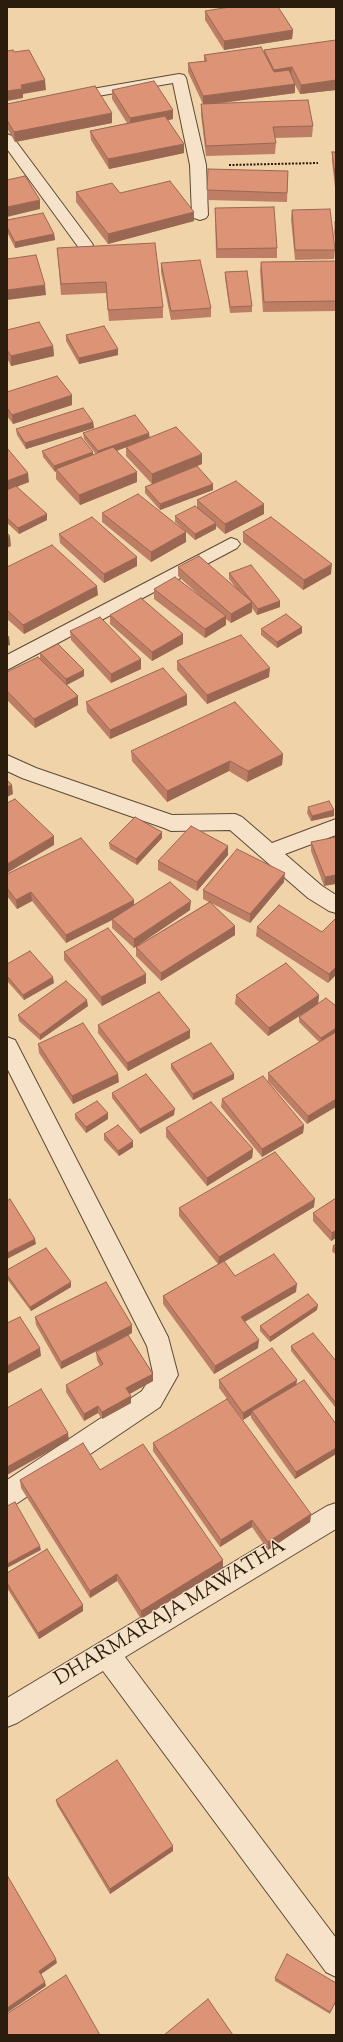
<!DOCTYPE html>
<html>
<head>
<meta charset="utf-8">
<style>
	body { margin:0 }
	#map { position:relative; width:343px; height:2042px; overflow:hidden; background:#f1d3aa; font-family:"Sorts Mill Goudy",serif }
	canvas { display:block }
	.frame { position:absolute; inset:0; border:8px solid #2b1d0e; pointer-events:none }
</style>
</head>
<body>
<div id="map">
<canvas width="343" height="2042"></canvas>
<div class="frame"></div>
</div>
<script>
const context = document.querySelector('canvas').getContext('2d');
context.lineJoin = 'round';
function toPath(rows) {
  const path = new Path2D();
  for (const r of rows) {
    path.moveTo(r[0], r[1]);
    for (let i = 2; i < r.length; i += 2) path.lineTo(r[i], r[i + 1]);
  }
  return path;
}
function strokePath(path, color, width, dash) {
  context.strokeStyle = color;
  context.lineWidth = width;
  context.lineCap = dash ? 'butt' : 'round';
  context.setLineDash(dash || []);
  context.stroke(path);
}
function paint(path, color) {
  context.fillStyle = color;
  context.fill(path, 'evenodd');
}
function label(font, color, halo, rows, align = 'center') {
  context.font = font + ' "Sorts Mill Goudy",serif';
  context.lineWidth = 3;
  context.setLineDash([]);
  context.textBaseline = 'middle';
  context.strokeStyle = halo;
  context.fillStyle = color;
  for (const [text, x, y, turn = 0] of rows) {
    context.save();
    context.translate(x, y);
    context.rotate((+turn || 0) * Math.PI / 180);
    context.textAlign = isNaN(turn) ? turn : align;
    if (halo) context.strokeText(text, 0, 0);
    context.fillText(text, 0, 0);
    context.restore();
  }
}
const path = toPath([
	[229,165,318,163]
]);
const minor = toPath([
	[179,74,184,75,186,78,206,165,208,215,206,218,200,220,194,218,192,215,190,165,173,83,69,101,64,100,62,97,64,94,69,93,179,74],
	[7,134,12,136,91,242,93,245,91,248,79,248,7,149,7,134],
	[231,538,237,540,240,544,237,548,7,670,7,655,231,538],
	[7,755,36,768,172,815,235,814,242,817,272,843,336,819,336,835,285,854,322,886,336,895,336,913,329,911,308,898,230,830,171,831,164,828,22,778,7,771,7,755],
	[7,1037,15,1040,168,1337,178,1375,160,1407,16,1504,7,1507,7,1480,142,1391,153,1373,147,1346,7,1068,7,1037],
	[336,1503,336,1529,125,1657,336,1938,336,1977,326,1972,103,1671,17,1723,7,1727,7,1698,327,1506,336,1503]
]);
const wall = toPath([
	[205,11,293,30,292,39,224,50,205,20],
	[336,40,336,90,300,94,295,85,295,93,216,104,313,126,312,137,275,138,276,143,275,154,206,156,201,115,201,104,203,104,188,72,188,63,204,61,204,55,264,53,264,50],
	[112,90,173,110,173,119,168,120,184,153,109,169,91,140,90,131,127,123,112,99],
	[7,104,112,123,15,142,7,128],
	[332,152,336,152,336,197,332,161],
	[288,171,287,202,207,200,207,190],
	[76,192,120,193,194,221,108,244,76,202],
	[215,208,277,248,277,258,216,258],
	[292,210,335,250,334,259,295,260,291,219],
	[7,220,54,234,55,240,15,248,7,232],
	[335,222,336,222,336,250,334,232],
	[57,248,163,307,163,318,109,321,106,293,61,295],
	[336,261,336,311,263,312,260,271,261,262],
	[161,263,211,308,211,317,171,320,161,272],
	[225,272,252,306,252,312,230,313,225,278],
	[7,330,53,346,54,356,11,366,7,358],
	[66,335,118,355,79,364,66,341],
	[7,392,72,405,13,424,7,416],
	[93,422,94,428,26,449,17,435,16,429],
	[83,433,150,438,202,464,156,482,213,484,213,490,160,510,145,493,145,487,152,484,126,456,126,447,117,451,137,482,80,505,56,479,56,471,55,472,43,457,42,451,93,455,96,454,84,439],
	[7,448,29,482,17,487,47,520,19,534,7,523],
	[197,500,264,514,225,534,216,526,216,529,195,540,175,522,175,516,197,508],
	[102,513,186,532,186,542,151,562,102,522],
	[243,532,331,574,303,590,243,542],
	[59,534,137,566,104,583,60,543],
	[7,567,98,595,24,634,7,619],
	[178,567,236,588,229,579,229,573,280,601,280,607,257,615,252,608,252,612,231,623,226,619,226,625,205,638,154,599,154,589,200,596,178,576],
	[110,615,183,634,183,644,152,661,110,624],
	[302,627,302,633,277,648,261,635,261,629],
	[70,631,141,669,111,683,71,640],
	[40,653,84,676,67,685,78,696,78,705,35,728,7,700,7,672,40,659],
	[177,661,269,677,207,704,177,670],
	[86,702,187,705,110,739,87,712],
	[131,751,283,754,282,765,247,782,229,771,167,802,132,761],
	[308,807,334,810,334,816,311,821,307,813],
	[162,832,162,838,137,865,110,849,109,843],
	[336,837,324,886,311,851,311,842],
	[228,855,197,891,158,870,158,861],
	[7,874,134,905,190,910,134,948,112,928,112,920,66,943,32,901,17,909,7,896],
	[284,882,250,923,211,903,235,926,235,935,161,981,136,956,136,947,209,902,203,899,203,890],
	[336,918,328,983,256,936,257,927,322,932],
	[64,952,146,983,102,1006,64,960],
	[7,964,54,983,24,1000,7,981],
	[236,995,319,995,318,1003,336,1006,307,1124,268,1081,268,1073,319,1042,299,1022,299,1017,312,1008,268,1036,235,1004],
	[88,1006,40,1040,19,1021,18,1015],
	[98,1025,190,1030,190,1038,128,1071,98,1033],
	[38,1044,119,1082,73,1104,39,1053],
	[171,1064,234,1074,234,1079,193,1100,171,1069],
	[112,1093,174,1115,140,1134,112,1098],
	[222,1099,304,1125,303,1133,262,1157,221,1107],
	[108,1113,108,1119,86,1133,75,1119,75,1114],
	[166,1128,253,1149,252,1158,207,1186,166,1137],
	[104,1134,133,1147,119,1156,104,1140],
	[336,1198,336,1238,331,1241,313,1221,313,1213],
	[314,1207,224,1262,235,1276,296,1292,245,1322,258,1348,214,1374,163,1304,163,1296,218,1264,179,1216,179,1208],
	[336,1244,336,1255,332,1251,333,1246],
	[7,1270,71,1287,31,1311,7,1279],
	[317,1310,270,1342,260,1331,260,1326],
	[35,1317,132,1333,128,1335,153,1374,153,1381,129,1394,131,1403,102,1419,98,1413,84,1421,66,1392,66,1385,100,1366,97,1360,96,1352,118,1340,61,1369,36,1325],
	[291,1346,336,1361,336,1406,335,1407,291,1351],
	[219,1380,296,1385,336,1424,336,1454,295,1479,251,1418,251,1415,243,1420,219,1388],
	[153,1443,311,1514,310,1522,268,1550,252,1527,220,1547,153,1451],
	[100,1470,223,1560,223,1568,141,1619,117,1581,90,1598,21,1488,20,1480],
	[7,1573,83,1605,83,1611,39,1639,7,1588],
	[56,1800,173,1846,173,1851,110,1894,57,1805],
	[275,1978,336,2001,330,2014,275,1981]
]);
const shadedWall = toPath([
	[293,30,292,39,224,50,224,41],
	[292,67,291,77,274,79,274,70],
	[45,80,46,90,23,94,23,98,7,101,7,91,21,85],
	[336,80,336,90,300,94,301,85],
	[295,84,295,93,203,105,203,96],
	[173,110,173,119,130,128,130,118],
	[112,113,112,123,15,142,14,132],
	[184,144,184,153,109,169,108,159],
	[40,200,40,209,7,217,7,207],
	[194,212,194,221,108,244,108,234],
	[54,234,55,240,15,248,15,242],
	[45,285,46,295,7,300,7,290],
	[53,346,54,356,11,366,11,356],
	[118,349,118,355,79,364,79,358],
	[72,395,72,405,13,424,12,415],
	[93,422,94,428,26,449,25,443],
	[149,433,150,439,98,457,98,451],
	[93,452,93,458,56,469,56,471,55,472,54,466],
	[202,454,202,464,152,484,152,474],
	[137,472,137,482,80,505,79,495],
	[28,473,29,482,7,490,7,481],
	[213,484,213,490,160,510,160,504],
	[264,504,264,514,225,534,225,524],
	[47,514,47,520,19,534,18,528],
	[216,523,216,529,195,540,195,534],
	[186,532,186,542,151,562,151,552],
	[10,536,11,546,7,548,7,538],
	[137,557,137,566,104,583,104,574],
	[332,564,331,574,303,590,304,580],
	[97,586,98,595,24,634,23,625],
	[280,601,280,607,257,615,258,609],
	[252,602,252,612,231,623,231,614],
	[226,616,226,625,205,638,205,629],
	[302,627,302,633,277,648,277,642],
	[183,634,183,644,152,661,152,652],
	[9,636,10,645,7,646,7,637],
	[141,659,141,669,111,683,111,674],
	[270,668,269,677,207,704,207,695],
	[84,670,84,676,66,685,66,679],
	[187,695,187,705,110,739,110,730],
	[78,696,78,705,35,728,34,719],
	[283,754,282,765,247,782,248,771],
	[230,761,229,771,167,802,167,791],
	[12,785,13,794,7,797,7,787],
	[334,810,334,816,311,821,312,816],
	[162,832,162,838,137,865,136,859],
	[54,836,54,845,7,873,7,864],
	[228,846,228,855,197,891,197,882],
	[285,873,284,882,250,923,250,914],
	[336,875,336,884,324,886,325,877],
	[31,892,32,901,17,909,16,900],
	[134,900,134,909,66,943,66,935],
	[191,901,190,910,134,948,134,939],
	[235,926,235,935,161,981,161,973],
	[336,967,336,975,328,983,329,974],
	[146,974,146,983,102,1006,101,997],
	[53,977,54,983,24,1000,23,995],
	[319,995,318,1004,268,1036,269,1028],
	[87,1000,88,1006,40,1040,40,1035],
	[336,1028,336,1033,321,1043,321,1038],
	[190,1030,190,1038,128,1071,127,1063],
	[118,1074,119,1082,73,1104,72,1096],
	[234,1074,234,1079,193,1100,193,1094],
	[336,1099,336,1107,307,1124,308,1116],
	[175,1109,174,1115,140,1134,140,1129],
	[108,1113,108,1119,86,1133,86,1127],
	[304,1125,303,1133,262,1157,262,1149],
	[133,1141,133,1147,119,1156,118,1151],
	[253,1149,252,1158,207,1186,207,1178],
	[315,1199,314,1207,218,1265,219,1257],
	[336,1230,336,1238,331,1241,332,1233],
	[35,1239,36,1244,7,1259,7,1253],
	[71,1282,71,1287,31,1311,30,1307],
	[297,1284,296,1292,240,1324,241,1317],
	[318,1305,317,1310,270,1342,270,1337],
	[132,1325,132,1333,61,1369,61,1362],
	[259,1340,258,1348,214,1374,215,1366],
	[40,1348,41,1356,7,1374,7,1366],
	[153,1374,153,1381,126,1396,126,1388],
	[297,1380,296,1388,252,1411,251,1415,243,1420,243,1413],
	[131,1396,131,1403,102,1419,102,1412],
	[98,1406,98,1413,84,1421,84,1414],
	[68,1433,69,1440,7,1475,7,1467],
	[336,1448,336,1454,295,1479,296,1472],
	[311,1514,310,1522,268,1550,268,1542],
	[252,1520,252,1527,220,1547,221,1540],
	[40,1546,41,1550,7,1568,7,1564],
	[223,1560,223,1568,141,1619,141,1611],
	[117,1574,117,1581,90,1598,90,1591],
	[83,1605,83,1611,39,1639,38,1633],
	[173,1846,173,1851,110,1894,110,1889],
	[56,1959,57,1963,40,1975,39,1971],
	[45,1982,46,1986,7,2013,7,2008]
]);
const building = toPath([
	[230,7,278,7,293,30,224,41,205,11,230,7],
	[336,40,336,80,301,85,292,67,274,70,264,50,336,40],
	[261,47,274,72,289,70,295,84,203,96,188,63,207,61,204,55,261,47],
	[13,50,14,52,29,50,45,80,21,85,22,89,7,91,7,51,13,50],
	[154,81,173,110,130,118,112,90,154,81],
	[95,86,112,113,14,132,7,120,7,104,95,86],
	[308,100,313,126,273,127,276,143,206,146,201,104,308,100],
	[165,116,184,144,108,159,90,131,165,116],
	[332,152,336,152,336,182,332,152],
	[208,169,288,171,287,193,207,190,208,169],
	[25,176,40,200,7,207,7,180,25,176],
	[170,181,194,212,108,234,76,192,112,183,120,193,170,181],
	[274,207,277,248,217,249,215,208,274,207],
	[330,209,335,250,295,250,292,210,330,209],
	[43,213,54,234,15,242,7,227,7,220,43,213],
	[335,222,336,222,336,234,335,222],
	[155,243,163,307,108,310,106,282,61,284,57,248,155,243],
	[36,255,45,285,7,290,7,259,36,255],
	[200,260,211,308,171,311,161,263,200,260],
	[336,261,336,301,264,302,261,262,336,261],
	[247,271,252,306,230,307,225,272,247,271],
	[39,322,53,346,11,356,7,350,7,330,39,322],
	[104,326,118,349,79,358,66,335,104,326],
	[57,376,72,395,12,415,7,408,7,392,57,376],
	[83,408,93,422,25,443,16,429,83,408],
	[135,415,149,433,98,451,83,433,135,415],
	[176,427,202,454,152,474,126,447,176,427],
	[81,437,93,452,54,466,42,451,81,437],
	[113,447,137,472,79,495,56,469,113,447],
	[7,448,28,473,7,481,7,448],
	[197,466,213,484,160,504,145,487,197,466],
	[236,481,264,504,225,524,197,500,236,481],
	[16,486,47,514,18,528,7,518,7,490,16,486],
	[138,494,186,532,151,552,102,513,138,494],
	[195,506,216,523,195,534,175,516,195,506],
	[92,517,137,557,104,574,59,534,92,517],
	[271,517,332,564,304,580,243,532,271,517],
	[7,533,10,536,7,538,7,533],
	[52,545,97,586,23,625,7,610,7,567,52,545],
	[199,556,252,602,231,614,178,567,199,556],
	[251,565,280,601,258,609,229,573,251,565],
	[175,577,226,616,205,629,154,589,175,577],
	[141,598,183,634,152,652,110,615,141,598],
	[286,614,302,627,277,642,261,629,286,614],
	[100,617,141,659,111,674,70,631,100,617],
	[241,635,270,668,207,695,177,661,241,635],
	[58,644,84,670,66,679,40,653,58,644],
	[38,657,78,696,34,719,7,691,7,672,38,657],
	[163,668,187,695,110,730,86,702,163,668],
	[235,702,283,754,248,771,230,761,167,791,131,751,235,702],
	[7,780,12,785,7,787,7,780],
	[15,799,54,836,7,864,7,803,15,799],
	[329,801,334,810,312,816,308,807,329,801],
	[135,817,162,832,136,859,109,843,135,817],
	[191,826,228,846,197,882,158,861,191,826],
	[336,837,336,875,325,877,311,842,336,837],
	[81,838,134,900,66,935,31,892,16,900,7,888,7,874,81,838],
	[237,849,285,873,250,914,203,890,237,849],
	[170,882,191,901,134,939,112,919,170,882],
	[210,902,235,926,161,973,136,947,210,902],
	[279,905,322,932,336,918,336,967,329,974,257,927,279,905],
	[108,928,146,974,101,997,64,952,108,928],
	[30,951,53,977,23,995,7,976,7,964,30,951],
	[286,963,319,995,269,1028,236,995,286,963],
	[66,981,87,1000,40,1035,18,1015,66,981],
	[159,992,190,1030,127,1063,98,1025,159,992],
	[326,998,336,1006,336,1028,321,1038,299,1017,326,998],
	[83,1023,118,1074,72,1096,38,1044,83,1023],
	[336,1032,336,1099,308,1116,268,1073,336,1032],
	[211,1043,234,1074,193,1094,171,1064,211,1043],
	[146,1074,175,1109,140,1129,112,1093,146,1074],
	[263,1076,304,1125,262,1149,222,1099,263,1076],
	[97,1101,108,1113,86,1127,75,1114,97,1101],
	[211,1102,253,1149,207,1178,166,1128,211,1102],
	[118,1125,133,1141,118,1151,104,1134,118,1125],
	[275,1152,315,1199,219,1257,179,1208,275,1152],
	[336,1198,336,1230,332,1233,313,1213,336,1198],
	[10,1199,35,1239,7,1253,7,1201,10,1199],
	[336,1244,336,1250,333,1246,336,1244],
	[46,1248,71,1282,30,1307,7,1275,7,1270,46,1248],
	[274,1254,297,1284,241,1317,259,1340,215,1366,163,1296,224,1261,235,1276,274,1254],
	[106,1282,132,1325,61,1362,35,1317,106,1282],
	[308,1294,318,1305,270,1337,260,1326,308,1294],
	[20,1317,40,1348,7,1366,7,1323,20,1317],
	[313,1333,336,1361,336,1402,335,1402,291,1346,313,1333],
	[128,1335,153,1374,126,1388,131,1396,102,1412,98,1406,84,1414,66,1385,103,1364,96,1352,128,1335],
	[272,1348,297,1380,243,1413,219,1380,272,1348],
	[304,1380,336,1424,336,1448,296,1472,252,1411,304,1380],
	[41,1389,68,1433,7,1467,7,1408,41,1389],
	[227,1399,311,1514,268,1542,252,1520,221,1540,153,1443,227,1399],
	[83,1443,100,1470,143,1444,223,1560,141,1611,117,1574,90,1591,20,1480,83,1443],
	[15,1502,40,1546,7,1564,7,1506,15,1502],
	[47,1549,83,1605,38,1633,7,1583,7,1573,47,1549],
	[117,1760,173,1846,110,1889,56,1800,117,1760],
	[7,1875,56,1959,39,1971,45,1982,7,2008,7,1875],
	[287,1954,336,1983,336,2001,330,2012,275,1978,287,1954],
	[66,1975,100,2035,7,2035,7,2014,66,1975],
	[208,1999,233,2035,164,2035,208,1999]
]);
const nearStreetnames = [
	["DHARMARAJA MAWATHA",171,1614,-31]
];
strokePath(minor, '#5c4a35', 2);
strokePath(path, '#2b1d0e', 2, [2, 1.5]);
paint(minor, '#f6e2c8');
paint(wall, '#bd7e65');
paint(shadedWall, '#9a6753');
paint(building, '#dc9376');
strokePath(building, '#9a6753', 1);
label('20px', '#2b1d0e', '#f6e2c8', nearStreetnames);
</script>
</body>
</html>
